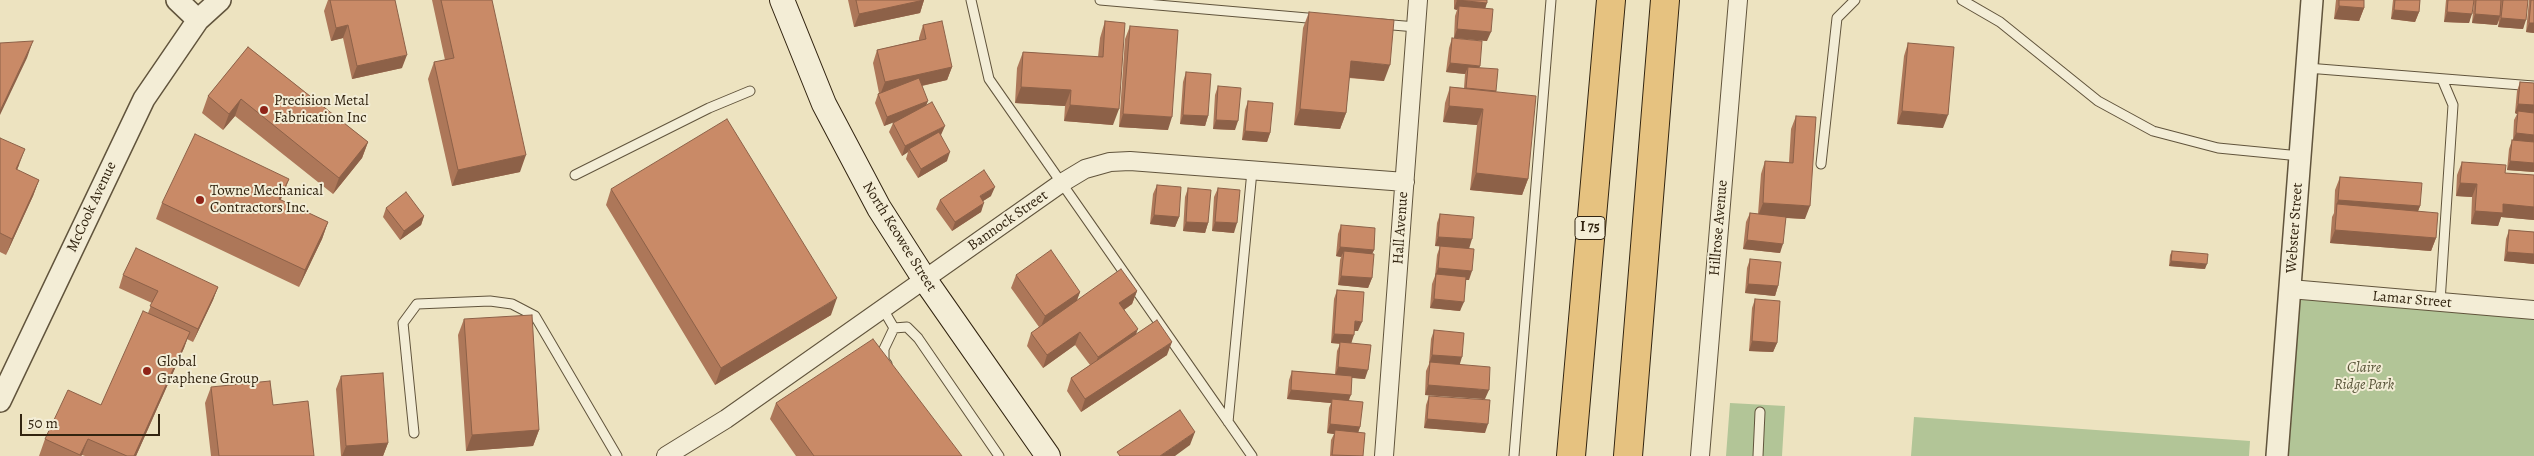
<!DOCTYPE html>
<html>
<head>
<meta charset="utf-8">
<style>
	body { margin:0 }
	#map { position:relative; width:2534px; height:456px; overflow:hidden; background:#ede3c0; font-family:Alegreya,serif }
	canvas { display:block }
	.scale { position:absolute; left:20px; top:414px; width:140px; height:22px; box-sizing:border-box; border:2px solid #322410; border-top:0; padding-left:6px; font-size:15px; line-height:18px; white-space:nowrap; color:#322410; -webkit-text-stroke:4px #f3edd6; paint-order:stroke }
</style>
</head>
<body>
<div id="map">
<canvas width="2534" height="456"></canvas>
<div class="scale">50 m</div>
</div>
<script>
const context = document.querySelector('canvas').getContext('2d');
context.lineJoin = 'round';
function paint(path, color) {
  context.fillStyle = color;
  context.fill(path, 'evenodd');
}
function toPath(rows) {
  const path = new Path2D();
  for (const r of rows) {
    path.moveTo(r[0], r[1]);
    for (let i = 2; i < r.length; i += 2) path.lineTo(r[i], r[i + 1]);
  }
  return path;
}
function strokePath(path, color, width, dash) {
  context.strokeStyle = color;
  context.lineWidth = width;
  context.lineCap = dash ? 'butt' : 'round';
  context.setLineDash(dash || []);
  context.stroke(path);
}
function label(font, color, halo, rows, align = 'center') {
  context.font = font + ' Alegreya,serif';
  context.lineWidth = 4;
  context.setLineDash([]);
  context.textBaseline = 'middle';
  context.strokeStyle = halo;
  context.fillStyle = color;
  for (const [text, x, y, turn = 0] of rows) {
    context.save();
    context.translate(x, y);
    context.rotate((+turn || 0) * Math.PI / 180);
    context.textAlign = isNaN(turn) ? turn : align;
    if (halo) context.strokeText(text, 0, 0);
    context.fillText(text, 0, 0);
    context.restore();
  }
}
const green = toPath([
	[2290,289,2534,310,2534,456,2277,456],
	[1730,403,1785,406,1782,456,1726,456],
	[1914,417,2250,441,2249,456,1911,456]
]);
const service = toPath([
	[971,0,989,79,1252,456],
	[1100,0,1319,19],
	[1962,0,2000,22,2098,101,2153,131,2218,148,2300,156],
	[1381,24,1416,27],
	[2307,68,2534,86],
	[1821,164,1837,18,1855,0],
	[575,175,709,108,750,91],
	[2440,302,2453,105,2442,79],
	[883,309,894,328],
	[894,328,907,327,918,338,999,456],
	[887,364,884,360,884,349,894,328],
	[1228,422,1252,171],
	[414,433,403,323,417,304,490,301,512,304,535,316,617,456],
	[1514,456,1551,0],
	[1758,456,1760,412]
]);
const minor = toPath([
	[2290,289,2534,310],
	[666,456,726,419,1060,184,1085,169,1110,162,1130,161,1405,182],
	[1384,456,1418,0],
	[1700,456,1738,0]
]);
const tertiary = toPath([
	[177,0,198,20],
	[0,401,144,99,198,20,220,0],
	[2277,456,2312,0]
]);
const secondary = toPath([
	[782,0,824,104,879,208,925,280,1048,456]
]);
const motorway = toPath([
	[1571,456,1611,0],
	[1628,456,1665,0]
]);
const wall = toPath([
	[328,0,395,0,402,68,352,79,343,38,331,41,324,11],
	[432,0,492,0,520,172,452,186,428,79,434,62,445,60],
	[848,0,924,0,920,13,854,27],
	[1454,0,1487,0,1485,9,1487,41,1454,38,1455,16,1457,10,1454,9],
	[2336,0,2364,0,2364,8,2359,21,2334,19],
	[2393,0,2420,0,2419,12,2415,22,2391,19],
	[2446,0,2474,0,2469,23,2444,22],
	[2474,0,2528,0,2523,29,2498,27,2499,20,2497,25,2472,23],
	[2529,0,2534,0,2534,33,2526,32],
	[1309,12,1384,81,1349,78,1346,113,1340,129,1294,125,1303,28],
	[1105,21,1113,125,1064,121,1065,106,1015,103,1017,68,1023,52,1098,57,1100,38],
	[923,25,952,67,947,80,922,86,926,106,941,135,940,135,947,161,918,178,906,159,908,152,902,156,889,132,893,123,896,121,884,126,875,103,878,94,879,93,873,63,877,50,919,40,919,38],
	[1130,26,1168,130,1119,127,1125,39],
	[1452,38,1479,68,1496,91,1528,179,1522,195,1470,190,1477,125,1443,122,1445,103,1450,87,1464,88,1465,74,1446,72,1449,48],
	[1908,43,1943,128,1897,124,1904,56],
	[248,47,368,142,362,158,333,194,235,116,223,130,202,113,208,96],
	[1186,72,1208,116,1205,126,1180,124,1183,82],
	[2520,82,2534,83,2534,172,2507,170,2509,149,2512,140,2513,140,2514,120,2517,114,2515,113,2517,91],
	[1218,86,1235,130,1213,129,1215,95],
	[1248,101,1270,133,1267,142,1242,140,1245,110],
	[1796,116,1805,219,1786,218,1780,253,1743,249,1746,222,1750,213,1758,214,1761,174,1765,161,1789,162,1791,129],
	[0,138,19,165,17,170,39,180,33,196,6,255,0,252],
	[2462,162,2505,173,2534,175,2534,220,2501,217,2498,226,2471,224,2472,197,2456,196,2457,175],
	[2340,177,2420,206,2418,211,2436,238,2431,251,2330,243,2332,217,2334,213,2335,190],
	[289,179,280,200,328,222,322,239,299,287,156,219,162,203],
	[1157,185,1179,217,1175,227,1150,224,1153,194],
	[1188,188,1208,223,1205,233,1183,231,1185,197],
	[1218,188,1234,233,1212,231,1214,197],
	[611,189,831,315,715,385,606,205],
	[991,196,983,201,981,212,952,231,936,209,940,200],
	[386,208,424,216,421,225,400,240,383,217],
	[1440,214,1469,248,1469,280,1466,280,1460,311,1430,308,1432,284,1435,276,1437,255,1440,246,1435,246,1437,223],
	[1341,225,1374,250,1372,253,1372,278,1368,288,1338,285,1340,260,1341,257,1336,256,1338,234],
	[2509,230,2534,232,2534,264,2504,261,2506,239],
	[2172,251,2205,269,2169,266,2170,255],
	[1750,259,1778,286,1775,296,1745,293,1747,268],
	[123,275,218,287,213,300,193,342,187,339,184,348,136,456,85,456,82,455,81,456,39,456,45,439,101,405,148,313,152,303,119,288],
	[1016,275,1080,292,1077,300,1137,291,1132,304,1124,310,1135,335,1167,355,1081,412,1067,391,1071,378,1090,365,1075,345,1043,368,1027,346,1031,333,1039,327,1011,288],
	[1337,290,1358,331,1354,331,1351,343,1365,379,1352,378,1349,401,1360,427,1358,432,1363,456,1330,456,1331,440,1334,434,1327,433,1329,408,1331,403,1287,399,1289,380,1292,371,1335,374,1337,351,1340,344,1331,343,1334,299],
	[1755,299,1777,343,1773,352,1749,351,1752,308],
	[464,319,539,430,533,446,466,451,458,335],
	[1434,330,1460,364,1485,399,1425,395,1426,371,1429,364,1431,339],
	[341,376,388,443,383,456,341,456,336,389],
	[211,387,273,405,314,456,211,456,205,403],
	[1429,396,1485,433,1424,428,1426,405],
	[776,403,962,456,796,456,770,419]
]);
const shadedWall = toPath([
	[924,0,920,13,854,27,859,14],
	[1457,0,1487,3,1484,12,1459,6,1457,10,1454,9],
	[2339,6,2364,8,2359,21,2334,19],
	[2394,10,2419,12,2415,22,2391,19],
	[2447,12,2472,14,2469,23,2444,22],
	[2475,14,2500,16,2497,25,2472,23],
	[2501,18,2526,20,2523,29,2498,27],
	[2529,23,2534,23,2534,33,2526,32],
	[348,25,343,38,331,41,336,28],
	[1457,29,1491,32,1487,41,1454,38],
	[33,41,27,58,0,115,0,111],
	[407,55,402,68,352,79,357,66],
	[1351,61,1390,65,1384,81,1345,77],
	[1450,63,1480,66,1477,75,1468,67,1465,74,1446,72],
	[952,67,947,80,880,95,885,82],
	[1021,87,1071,90,1065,106,1015,103],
	[241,99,235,116,223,130,229,114],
	[928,101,924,111,884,126,887,117],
	[2518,104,2534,105,2534,115,2518,111,2517,114,2515,113],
	[1070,105,1119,109,1113,125,1064,121],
	[1449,106,1483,109,1477,125,1443,122],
	[1300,109,1346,113,1340,129,1294,125],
	[1902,111,1948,115,1943,128,1897,124],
	[1123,114,1172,117,1168,130,1119,127],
	[1183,115,1208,116,1205,126,1180,124],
	[1216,120,1238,121,1235,130,1213,129],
	[945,126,941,135,910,151,909,149,908,152,902,156,905,146],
	[1245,131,1270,133,1267,142,1242,140],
	[2516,133,2534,135,2534,144,2512,142],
	[368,142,362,158,333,194,339,178],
	[25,149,19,165,10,185,16,169],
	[950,152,947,161,918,178,921,169],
	[526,155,520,172,452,186,458,170],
	[2510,161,2534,163,2534,172,2507,170],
	[1476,173,1528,179,1522,195,1470,190],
	[289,179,283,195,273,215,279,199],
	[39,180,33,196,6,255,12,239],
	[2460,183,2477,184,2472,197,2456,196],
	[995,187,991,196,977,205,980,196],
	[2338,200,2420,206,2415,219,2337,204,2334,213],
	[984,203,981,212,952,231,955,222],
	[1763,203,1810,206,1805,219,1758,216],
	[2503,204,2534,207,2534,220,2501,217,2498,226,2471,224,2475,211],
	[1154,215,1179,217,1175,227,1150,224],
	[424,216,421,225,400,240,404,231],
	[328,222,322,239,299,287,305,270],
	[1186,222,1208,223,1205,233,1183,231],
	[1215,222,1237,223,1234,233,1212,231],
	[2335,230,2436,238,2431,251,2330,243],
	[1438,237,1472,239,1469,249,1435,246],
	[1747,240,1783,244,1780,253,1743,249],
	[1340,247,1374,250,1370,259,1344,251,1341,257,1336,256],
	[2507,252,2534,254,2534,264,2504,261],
	[2171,261,2207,264,2205,269,2169,266],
	[1438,268,1472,271,1469,280,1435,277],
	[1341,276,1372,278,1368,288,1338,285],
	[1748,284,1778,286,1775,296,1745,293],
	[218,287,213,300,193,342,198,329],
	[1137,291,1132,304,1115,316,1119,303],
	[1080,292,1075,305,1040,329,1045,316],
	[837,298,831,315,715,385,721,368],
	[1434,299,1464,302,1460,311,1430,308],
	[1355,321,1362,322,1358,331,1352,331],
	[1138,329,1133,342,1093,370,1098,357],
	[190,332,184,348,136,456,134,456],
	[1080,332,1075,345,1043,368,1047,355],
	[1334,334,1354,335,1351,344,1331,343],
	[1752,341,1777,343,1773,352,1749,351],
	[1172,342,1167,355,1081,412,1085,399],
	[1432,355,1462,357,1459,367,1430,362,1429,364],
	[1338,367,1368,370,1365,379,1335,376],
	[1428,385,1489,390,1485,399,1425,395],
	[1291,390,1351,395,1347,404,1332,399,1331,403,1287,399],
	[1427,419,1488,424,1485,433,1424,428],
	[1330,424,1360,427,1357,436,1335,430,1334,434,1327,433],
	[539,430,533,446,466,451,472,435],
	[1195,432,1190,445,1175,456,1160,456],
	[88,439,82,455,81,456,80,456],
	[388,443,383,456,342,456,346,446]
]);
const building = toPath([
	[330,0,395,0,407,55,357,66,348,25,336,28,330,0],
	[441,0,492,0,526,155,458,170,434,62,454,58,441,0],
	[856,0,924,0,859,14,856,0],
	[1457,0,1487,0,1487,3,1457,0],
	[2339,0,2364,0,2364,8,2339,6,2339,0],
	[2395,0,2420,0,2419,12,2394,10,2395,0],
	[2448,0,2474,0,2472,14,2447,12,2448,0],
	[2476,0,2501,0,2500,16,2475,14,2476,0],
	[2503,0,2528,0,2526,20,2501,18,2503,0],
	[2531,0,2534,0,2534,23,2529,23,2531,0],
	[1459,6,1493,9,1491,32,1457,29,1459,6],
	[1309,12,1394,20,1390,65,1351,61,1346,113,1300,109,1309,12],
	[942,21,952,67,885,82,877,50,926,39,923,25,942,21],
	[1105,21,1125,23,1119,109,1070,105,1071,90,1021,87,1023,52,1103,57,1105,21],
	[1130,26,1178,30,1172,117,1123,114,1130,26],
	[1452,38,1482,41,1480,66,1450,63,1452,38],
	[33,41,0,111,0,43,33,41],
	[1908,43,1954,47,1948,115,1902,111,1908,43],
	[248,47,368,142,339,178,241,99,229,114,208,96,248,47],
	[1468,67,1498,69,1496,91,1466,88,1468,67],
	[1186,72,1211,74,1208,116,1183,115,1186,72],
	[919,78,928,101,887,117,878,94,919,78],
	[2520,82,2534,83,2534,105,2518,104,2520,82],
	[1218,86,1241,88,1238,121,1216,120,1218,86],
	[1450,87,1536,96,1528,179,1476,173,1483,109,1449,106,1450,87],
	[1248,101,1273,103,1270,133,1245,131,1248,101],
	[932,102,945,126,905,146,893,123,932,102],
	[2518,111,2534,113,2534,135,2516,133,2518,111],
	[1796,116,1816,117,1810,206,1763,203,1765,161,1793,163,1796,116],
	[727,119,837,298,721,368,611,189,727,119],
	[939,132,950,152,921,169,909,149,939,132],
	[195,134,289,179,279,199,328,222,305,270,162,203,195,134],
	[0,138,25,149,16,169,39,180,12,239,0,233,0,138],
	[2512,140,2534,142,2534,163,2510,161,2512,140],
	[2462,162,2506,165,2505,173,2534,175,2534,207,2503,204,2503,213,2475,211,2477,184,2460,183,2462,162],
	[984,170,995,187,980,196,984,203,955,222,940,200,984,170],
	[2340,177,2422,183,2420,206,2338,200,2340,177],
	[1157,185,1181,187,1179,217,1154,215,1157,185],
	[1188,188,1211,190,1208,223,1186,222,1188,188],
	[1218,188,1240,190,1237,223,1215,222,1218,188],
	[406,192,424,216,404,231,386,208,406,192],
	[2337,204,2438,213,2436,238,2335,230,2337,204],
	[1750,213,1786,217,1783,244,1747,240,1750,213],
	[1440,214,1474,217,1472,239,1438,237,1440,214],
	[1341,225,1375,228,1374,250,1340,247,1341,225],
	[2509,230,2534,232,2534,254,2507,252,2509,230],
	[1440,246,1474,249,1472,271,1438,268,1440,246],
	[136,248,218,287,198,329,150,306,158,291,123,275,136,248],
	[1051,250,1080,292,1045,316,1016,275,1051,250],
	[1344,251,1374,254,1372,278,1341,276,1344,251],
	[2172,251,2208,254,2207,264,2171,261,2172,251],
	[1750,259,1781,262,1778,286,1748,284,1750,259],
	[1121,269,1137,291,1119,303,1138,329,1098,357,1080,332,1047,355,1031,333,1121,269],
	[1436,274,1466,277,1464,302,1434,299,1436,274],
	[1337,290,1364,292,1362,322,1355,321,1354,335,1334,334,1337,290],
	[1755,299,1780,301,1777,343,1752,341,1755,299],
	[143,311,190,332,134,456,127,456,88,439,80,455,45,439,68,390,101,405,143,311],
	[532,315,539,430,472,435,464,319,532,315],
	[1157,320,1172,342,1085,399,1071,378,1157,320],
	[1434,330,1464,333,1462,357,1432,355,1434,330],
	[873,339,962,456,814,456,776,403,873,339],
	[1340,342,1371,345,1368,370,1338,367,1340,342],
	[1430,362,1490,367,1489,390,1428,385,1430,362],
	[1292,371,1352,376,1351,395,1291,390,1292,371],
	[383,373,388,443,346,446,341,376,383,373],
	[270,381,273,405,308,401,314,456,219,456,211,387,270,381],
	[1429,396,1490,400,1488,424,1427,419,1429,396],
	[1332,399,1363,402,1360,427,1330,424,1332,399],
	[1180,410,1195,432,1160,456,1120,456,1117,452,1180,410],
	[1335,430,1365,433,1363,456,1332,455,1335,430]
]);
const markers = [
	[264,110,5,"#8f2418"],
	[200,200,5,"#8f2418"],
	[147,371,5,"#8f2418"]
];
const shields = [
	[1590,228,30]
];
const shieldNames = [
	["I 75",1590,228]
];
const poiNames = [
	["Precision Metal",274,101],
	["Fabrication Inc",274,118],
	["Towne Mechanical",210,191],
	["Contractors Inc.",210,208],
	["Global",157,362],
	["Graphene Group",157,379]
];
const streetNames = [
	["McCook Avenue",92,207,-65],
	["Bannock Street",1008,221,-35],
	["Hall Avenue",1401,228,-86],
	["Hillrose Avenue",1719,228,-85],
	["Webster Street",2295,228,-86],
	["North Keowee Street",899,237,58],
	["Lamar Street",2412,300,5]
];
const parkNames = [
	["Claire",2364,368],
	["Ridge Park",2364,385]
];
paint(green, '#b2c597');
strokePath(service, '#61543c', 11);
strokePath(minor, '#61543c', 20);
strokePath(tertiary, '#61543c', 24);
strokePath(secondary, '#322410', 26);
strokePath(motorway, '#322410', 30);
strokePath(service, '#f3edd6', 9);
strokePath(minor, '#f3edd6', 18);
strokePath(tertiary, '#f3edd6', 21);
strokePath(secondary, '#f3edd6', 24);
strokePath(motorway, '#e6c280', 28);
paint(wall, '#ad7759');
paint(shadedWall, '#8d6148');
paint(building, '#c98a67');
strokePath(building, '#8d6148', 1);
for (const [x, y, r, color] of markers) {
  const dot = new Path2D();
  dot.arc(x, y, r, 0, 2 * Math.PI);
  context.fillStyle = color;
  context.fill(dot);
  strokePath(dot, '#f3edd6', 2);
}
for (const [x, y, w] of shields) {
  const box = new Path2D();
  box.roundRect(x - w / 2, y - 11.5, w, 23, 4);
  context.fillStyle = '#f3edd6';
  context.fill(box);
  strokePath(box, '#322410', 1);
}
label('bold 14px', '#322410', null, shieldNames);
label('15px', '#322410', '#f3edd6', poiNames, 'left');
label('15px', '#322410', '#f3edd6', streetNames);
label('italic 15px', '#585438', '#f3edd6', parkNames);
</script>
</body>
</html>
